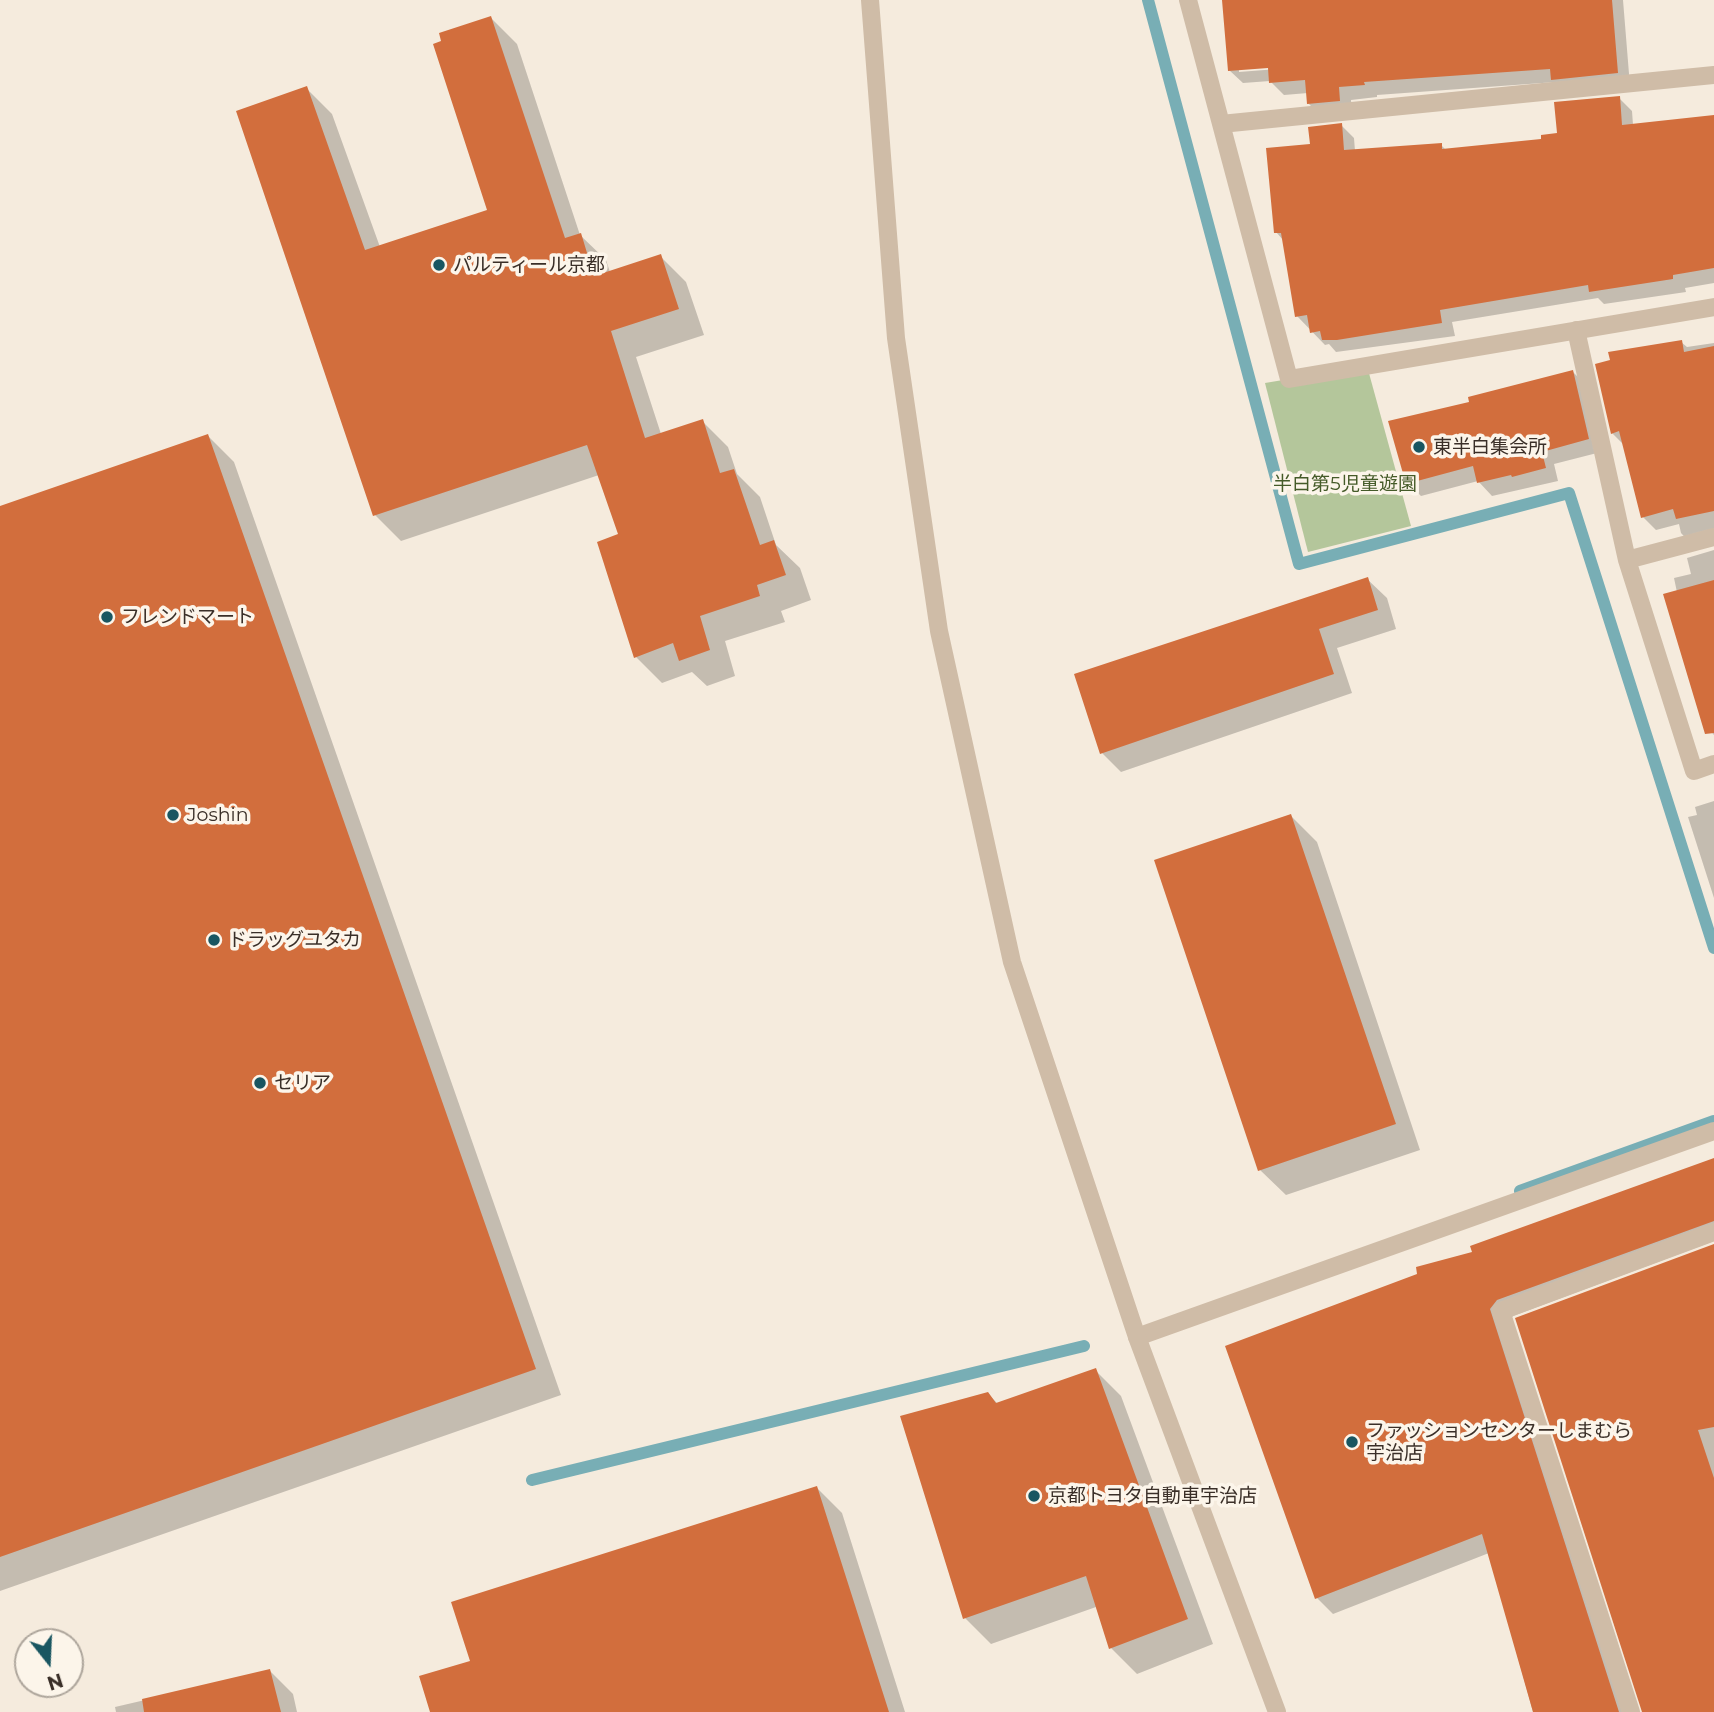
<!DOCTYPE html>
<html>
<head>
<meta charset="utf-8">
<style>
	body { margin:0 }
	#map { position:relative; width:1714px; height:1712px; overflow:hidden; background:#f5ebdd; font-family:Montserrat,sans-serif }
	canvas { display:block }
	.north { position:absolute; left:14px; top:1628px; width:70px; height:70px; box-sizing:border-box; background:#fcf5ea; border:2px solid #aea69c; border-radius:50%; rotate:162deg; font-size:19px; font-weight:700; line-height:28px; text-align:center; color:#3a2f28 }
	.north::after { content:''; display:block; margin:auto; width:24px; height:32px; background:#195661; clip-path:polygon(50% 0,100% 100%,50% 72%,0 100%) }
</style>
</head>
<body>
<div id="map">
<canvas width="1714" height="1712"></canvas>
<div class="north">N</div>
</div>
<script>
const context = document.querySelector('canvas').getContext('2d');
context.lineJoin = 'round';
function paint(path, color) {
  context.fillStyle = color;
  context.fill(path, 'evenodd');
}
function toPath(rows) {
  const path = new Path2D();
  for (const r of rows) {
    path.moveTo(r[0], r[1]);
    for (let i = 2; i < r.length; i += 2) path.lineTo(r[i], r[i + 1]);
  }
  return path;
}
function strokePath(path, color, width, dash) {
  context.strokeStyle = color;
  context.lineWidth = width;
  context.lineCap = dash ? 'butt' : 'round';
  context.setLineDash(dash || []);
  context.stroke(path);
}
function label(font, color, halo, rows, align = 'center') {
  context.font = font + ' Montserrat,"Noto Sans JP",sans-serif';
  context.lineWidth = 7;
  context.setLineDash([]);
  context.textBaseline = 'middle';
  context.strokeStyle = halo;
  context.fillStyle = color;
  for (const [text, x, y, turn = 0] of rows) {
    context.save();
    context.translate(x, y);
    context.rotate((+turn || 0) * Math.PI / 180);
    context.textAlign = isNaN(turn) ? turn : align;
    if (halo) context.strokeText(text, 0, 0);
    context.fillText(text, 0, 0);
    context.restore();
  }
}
const green = toPath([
	[1367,366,1411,526,1308,552,1265,383]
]);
const shadow = toPath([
	[1223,0,1623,0,1630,86,1556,82,1377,95,1377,97,1351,100,1352,113,1321,116,1308,103,1308,93,1284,95,1270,81,1243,83,1229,70],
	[1277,65,1277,69,1239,72,1239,68],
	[491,18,517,44,580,235,606,260,610,272,660,256,686,282,704,335,636,357,661,434,702,421,728,447,737,474,760,497,776,545,800,568,811,600,781,611,785,622,725,641,735,676,707,686,692,672,662,683,636,657,599,543,621,536,599,475,401,541,375,515,306,88,332,114,380,247,489,211],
	[1619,98,1632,111,1633,125,1714,116,1714,283,1685,288,1686,292,1604,304,1598,298,1452,322,1455,336,1336,352,1329,344,1325,345,1297,316,1284,241,1276,232,1312,145,1341,125,1354,138,1355,151,1441,145,1446,150,1543,140,1559,135],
	[1681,342,1687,347,1714,343,1714,542,1694,547,1681,533,1679,524,1656,530,1643,517,1624,445,1612,433],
	[1573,372,1586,385,1601,452,1554,464,1558,481,1492,496,1478,481,1421,496,1408,483,1472,403],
	[208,436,234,462,561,1395,0,1591,0,508],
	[1714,550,1714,735,1705,725,1674,578,1691,574,1687,558],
	[1367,579,1387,598,1396,629,1337,648,1352,693,1121,772,1102,753],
	[1714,801,1714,898,1688,817,1697,815,1695,807],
	[1291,816,1317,842,1420,1150,1286,1195,1260,1170],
	[1714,1160,1714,1241,1513,1316,1505,1326,1629,1712,1533,1712,1489,1553,1333,1614,1317,1598,1475,1254],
	[1714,1246,1714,1712,1643,1712],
	[1095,1370,1121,1396,1213,1644,1137,1674,1111,1648,1096,1607,991,1644,965,1618,988,1394,998,1404],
	[817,1488,842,1513,905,1712,432,1712,472,1662],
	[270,1671,293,1694,297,1712,116,1712,115,1707]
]);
const stream = toPath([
	[1148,0,1299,564,1569,493,1714,948],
	[1520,1191,1714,1121],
	[532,1480,1084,1346]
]);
const building = toPath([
	[1222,0,1612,0,1618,73,1551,80,1550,69,1364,82,1365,85,1339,87,1340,101,1307,104,1305,80,1269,83,1268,68,1228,71],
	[491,16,565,238,581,233,594,276,661,254,679,309,611,331,645,438,703,419,720,473,734,469,760,545,774,540,786,575,757,585,760,596,700,616,710,650,679,661,673,643,634,658,597,542,618,534,587,445,373,516,236,111,307,86,365,250,487,210,433,44,441,41,439,33],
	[1620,96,1622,125,1714,115,1714,268,1673,275,1673,279,1589,292,1588,285,1440,310,1442,323,1337,340,1322,340,1320,331,1310,333,1307,315,1295,317,1281,233,1274,233,1266,148,1310,144,1308,127,1342,123,1344,150,1442,143,1442,149,1541,139,1541,135,1557,133,1554,102],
	[1682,340,1684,352,1714,346,1714,511,1676,519,1673,509,1641,518,1619,431,1611,434,1595,364,1610,360,1608,352],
	[1573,370,1589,439,1542,452,1546,468,1512,477,1511,475,1477,483,1473,466,1406,484,1388,421,1469,402,1468,397],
	[208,434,536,1369,0,1557,0,506],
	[1368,577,1378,610,1319,629,1334,674,1100,754,1074,674],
	[1714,580,1714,733,1705,734,1663,594],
	[1291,814,1396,1124,1258,1171,1154,860],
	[1714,1158,1714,1221,1497,1300,1490,1309,1619,1712,1533,1712,1482,1534,1315,1599,1225,1346,1417,1274,1416,1267,1472,1252,1470,1246],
	[1714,1244,1714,1427,1698,1430,1714,1478,1714,1712,1642,1712,1515,1318],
	[1096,1368,1188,1619,1109,1649,1086,1576,963,1619,900,1416,988,1392,996,1403],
	[817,1486,889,1712,430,1712,419,1676,470,1661,451,1602],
	[270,1669,281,1712,144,1712,142,1699]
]);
const minor = toPath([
	[1188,0,1289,379,1714,307],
	[1221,124,1714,75],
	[1576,330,1627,560,1694,771,1714,764],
	[1627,560,1714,537],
	[1137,1337,1714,1131],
	[1631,1712,1501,1311,1714,1232]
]);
const tertiary = toPath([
	[870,0,896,338,939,631,1012,962,1137,1337,1277,1712]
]);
const markers = [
	[439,265,7,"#195661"],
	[1419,447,7,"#195661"],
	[107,617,7,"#195661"],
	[173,815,7,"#195661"],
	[214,940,7,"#195661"],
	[260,1083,7,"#195661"],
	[1352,1442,7,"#195661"],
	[1034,1496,7,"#195661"]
];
const poiNames = [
	["パルティール京都",453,265],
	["東半白集会所",1433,447],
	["フレンドマート",121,617],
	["Joshin",187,815],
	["ドラッグユタカ",228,940],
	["セリア",274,1083],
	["ファッションセンターしまむら",1366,1431],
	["宇治店",1366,1453],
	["京都トヨタ自動車宇治店",1048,1496]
];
const parkNames = [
	["半白第5児童遊園",1345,484]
];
paint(green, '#b4c69b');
paint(shadow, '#0003');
strokePath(stream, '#78aeb5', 12);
paint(building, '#d26e3d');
strokePath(minor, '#cfbca7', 18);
strokePath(tertiary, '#cfbca7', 18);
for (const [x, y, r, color] of markers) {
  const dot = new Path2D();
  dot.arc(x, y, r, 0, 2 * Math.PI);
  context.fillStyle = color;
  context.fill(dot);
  strokePath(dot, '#fcf5ea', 2.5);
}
label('19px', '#3a2f28', '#fcf5ea', poiNames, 'left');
label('19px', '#455b29', '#fcf5ea', parkNames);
</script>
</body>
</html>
